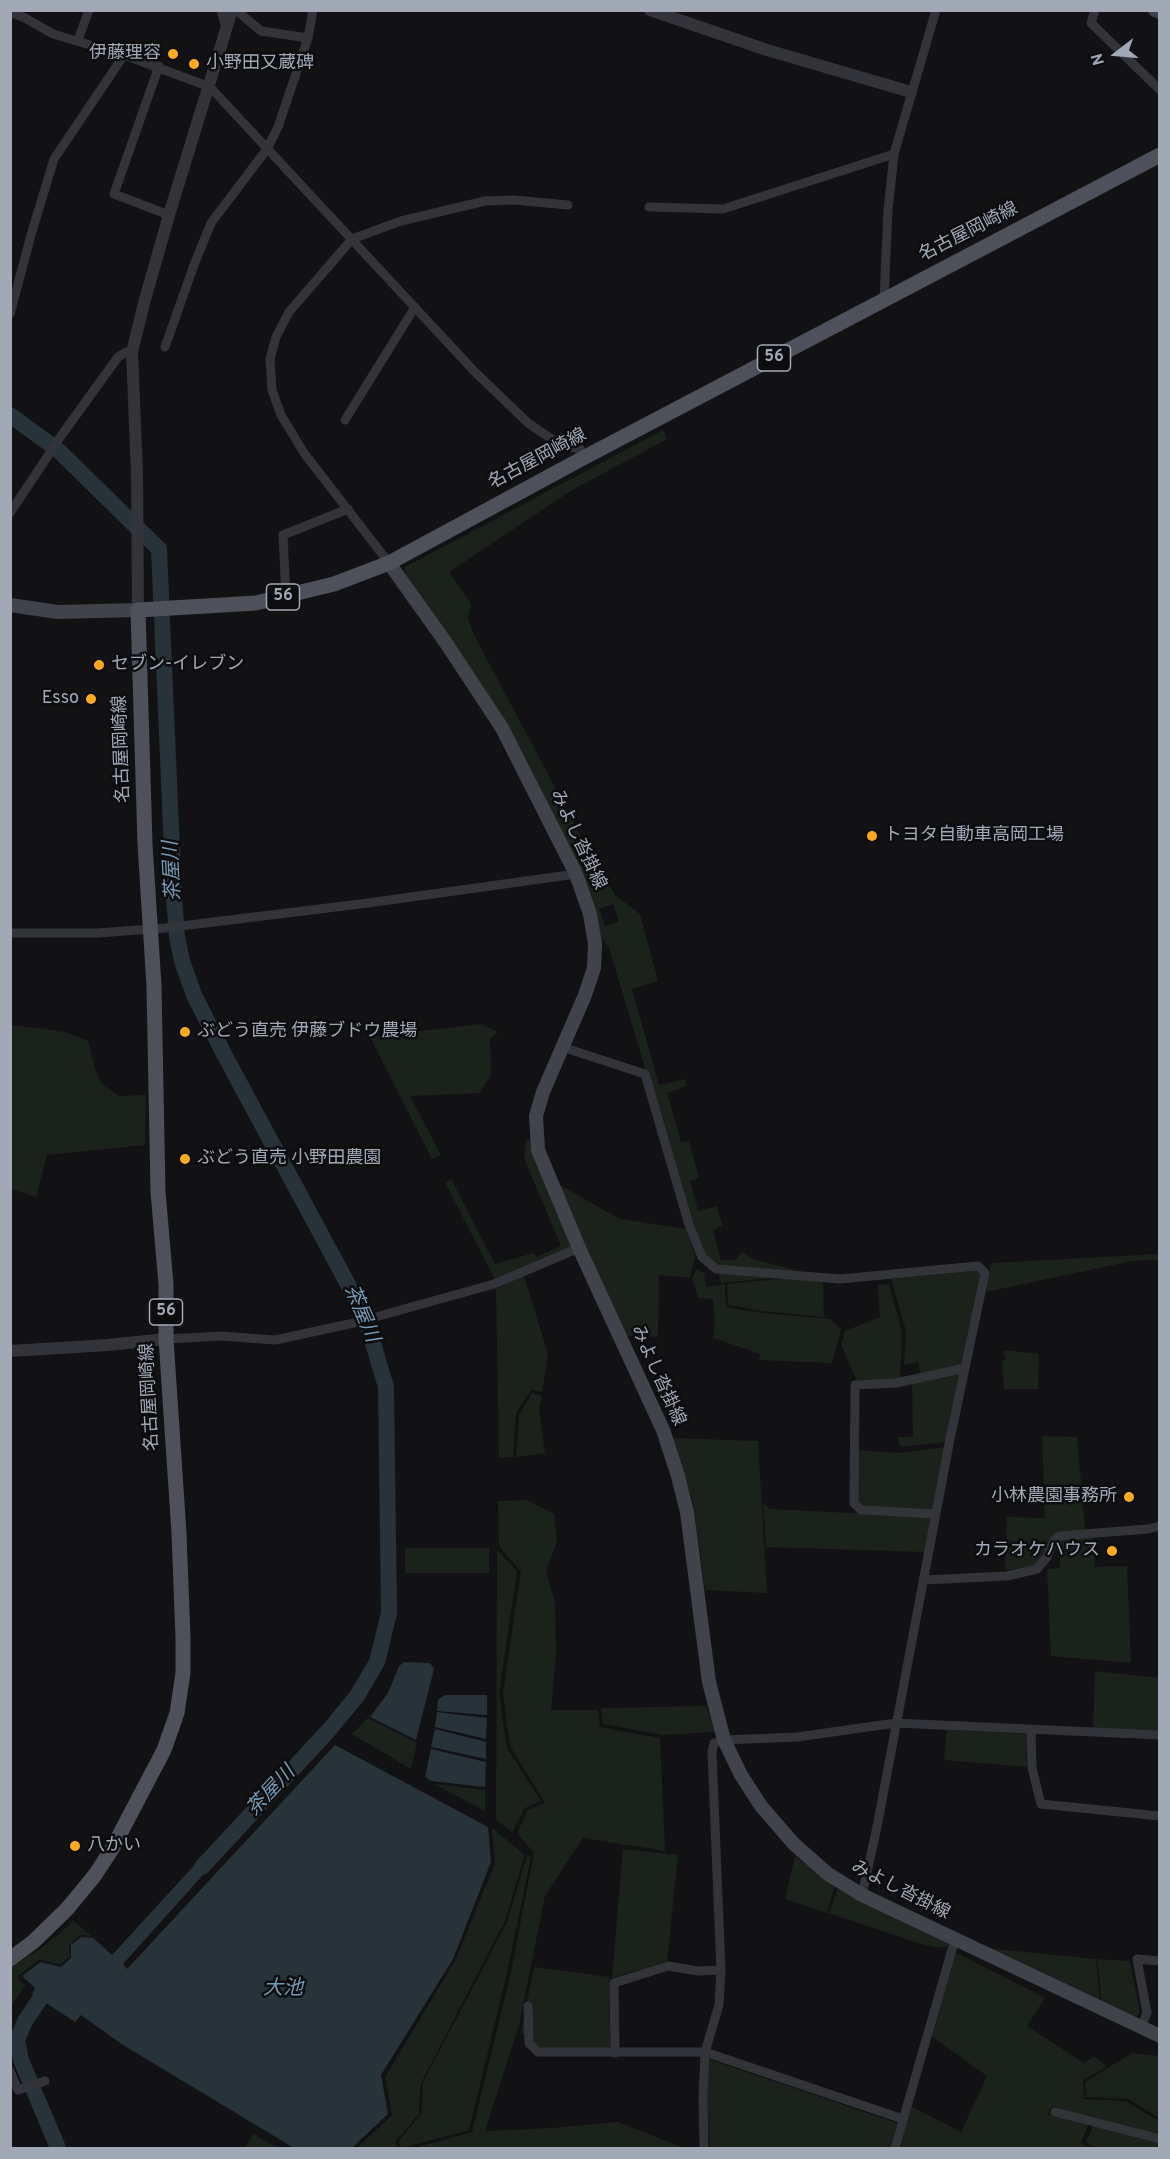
<!DOCTYPE html>
<html>
<head>
<meta charset="utf-8">
<style>
	body { margin:0 }
	#map { position:relative; width:1170px; height:2159px; overflow:hidden; background:#121214; font-family:Overpass,sans-serif }
	canvas { display:block }
	.frame { position:absolute; inset:0; border:12px solid #a2a9b6; pointer-events:none }
	.north { position:absolute; left:1086px; top:24px; width:60px; height:60px; -webkit-text-stroke:4px #0d0d0f; paint-order:stroke; rotate:254deg; font-size:16px; font-weight:700; line-height:24px; text-align:center; color:#a2a9b6 }
	.north::after { content:''; display:block; margin:auto; width:21px; height:27px; background:#a2a9b6; clip-path:polygon(50% 0,100% 100%,50% 72%,0 100%) }
</style>
</head>
<body>
<div id="map">
<canvas width="1170" height="2159"></canvas>
<div class="frame"></div>
<div class="north">N</div>
</div>
<script>
const context = document.querySelector('canvas').getContext('2d');
context.lineJoin = 'round';
function paint(path, color) {
  context.fillStyle = color;
  context.fill(path, 'evenodd');
}
function toPath(rows) {
  const path = new Path2D();
  for (const r of rows) {
    path.moveTo(r[0], r[1]);
    for (let i = 2; i < r.length; i += 2) path.lineTo(r[i], r[i + 1]);
  }
  return path;
}
function strokePath(path, color, width, dash) {
  context.strokeStyle = color;
  context.lineWidth = width;
  context.lineCap = dash ? 'butt' : 'round';
  context.setLineDash(dash || []);
  context.stroke(path);
}
function label(font, color, halo, rows, align = 'center') {
  context.font = font + ' Overpass,"Noto Sans JP",sans-serif';
  context.lineWidth = 5;
  context.setLineDash([]);
  context.textBaseline = 'middle';
  context.strokeStyle = halo;
  context.fillStyle = color;
  for (const [text, x, y, turn = 0] of rows) {
    context.save();
    context.translate(x, y);
    context.rotate((+turn || 0) * Math.PI / 180);
    context.textAlign = isNaN(turn) ? turn : align;
    if (halo) context.strokeText(text, 0, 0);
    context.fillText(text, 0, 0);
    context.restore();
  }
}
const green = toPath([
	[663,430,667,439,569,492,449,572,471,604,468,618,473,633,584,842,615,895,640,914,658,981,632,989,659,1085,685,1079,687,1086,667,1093,681,1142,689,1141,699,1178,690,1181,698,1211,717,1206,722,1225,713,1231,721,1260,735,1260,742,1252,752,1259,796,1270,796,1272,717,1266,704,1255,692,1224,609,948,601,937,594,907,581,873,523,753,483,687,405,573,405,567],
	[613,904,619,922,605,926,599,909],
	[481,1024,498,1032,490,1039,491,1075,479,1093,410,1096,441,1155,432,1159,370,1037],
	[11,1025,65,1032,88,1041,96,1072,103,1085,119,1096,146,1095,145,1145,47,1155,36,1197,11,1189],
	[526,1140,532,1140,573,1246,495,1280,445,1182,451,1179,495,1264,534,1253,536,1257,561,1246,524,1158],
	[558,1184,620,1219,686,1229,695,1256,690,1278,659,1275,658,1337,626,1336],
	[1159,1254,1159,1260,1132,1261,986,1292,991,1263],
	[697,1269,704,1273,706,1287,725,1284,726,1307,762,1313,830,1319,841,1329,832,1363,759,1360,760,1354,713,1338,715,1326,713,1299,698,1298,692,1278],
	[977,1271,980,1275,961,1365,920,1373,918,1362,904,1365,906,1331,891,1279],
	[719,1273,781,1277,721,1283],
	[524,1276,548,1354,542,1392,531,1390,516,1413,513,1457,499,1458,496,1289],
	[788,1278,823,1282,824,1317,762,1311,728,1305,727,1284],
	[889,1284,902,1332,900,1379,857,1382,841,1344,845,1331,880,1317,878,1285],
	[1003,1350,1039,1354,1038,1389,1004,1389,1002,1361,1006,1359],
	[960,1373,946,1442,902,1447,899,1444,898,1437,913,1437,912,1383],
	[532,1393,542,1396,539,1408,545,1453,516,1457,519,1415],
	[1042,1436,1077,1437,1085,1530,1059,1531,1049,1540,1044,1556,1035,1566,1005,1570,1007,1517,1045,1518],
	[672,1438,758,1441,767,1593,705,1590,693,1501],
	[945,1447,933,1511,862,1507,858,1502,858,1450,900,1453],
	[527,1500,554,1514,557,1542,546,1571,555,1603,556,1653,551,1710,598,1710,600,1727,660,1738,665,1851,583,1838,545,1896,519,2025,485,2131,553,2128,618,2122,684,2148,414,2148,472,2132,510,1977,534,1853,517,1833,528,1810,545,1803,510,1746,503,1694,521,1572,499,1546,498,1501],
	[763,1503,770,1509,931,1517,925,1552,766,1547],
	[1094,1538,1095,1567,1127,1566,1131,1663,1051,1656,1047,1569,1060,1568,1060,1540],
	[405,1548,489,1548,489,1573,405,1573],
	[497,1550,517,1571,499,1693,507,1748,541,1801,525,1808,512,1832,496,1820],
	[1095,1671,1159,1678,1159,1731,1093,1728],
	[706,1706,715,1732,663,1735,603,1724,601,1708],
	[368,1718,417,1743,411,1769,352,1734],
	[947,1730,1026,1734,1027,1767,944,1760],
	[434,1784,485,1790,485,1811],
	[492,1828,525,1855,505,1921,421,2083,419,2114,395,2142,398,2148,357,2148,392,2115,385,2077,456,1959,495,1863],
	[623,1849,678,1855,667,1961,612,1978],
	[527,1855,531,1857,506,1977,469,2130,402,2148,398,2142,421,2114,423,2082,507,1922],
	[795,1856,835,1886,827,1913,785,1899],
	[838,1887,948,1942,947,1947,934,1947,918,1943,829,1913],
	[73,1920,91,1936,80,1935,69,1945,69,1957,60,1965,40,1959,17,1977,25,1986,12,2004,11,2012,11,1967,37,1951,63,1931],
	[985,1948,1096,1959,1100,2002],
	[955,1952,1045,1998,1027,2026,1084,2063,1094,2056,1107,2067,1083,2080,1084,2099,1126,2101,1159,2121,1159,2136,1052,2107,1047,2114,1088,2125,1081,2143,1089,2148,900,2148,911,2106,961,2132,987,2076,931,2036],
	[1097,1959,1130,1961,1140,2013,1136,2017,1102,2003],
	[534,1967,609,1977,610,2049,539,2048,521,2033],
	[1132,2053,1159,2056,1159,2118,1128,2099,1086,2097,1085,2082],
	[708,2059,897,2123,890,2148,710,2148,707,2096],
	[1093,2126,1159,2143,1159,2148,1096,2148,1086,2142],
	[253,2134,278,2148,245,2148]
]);
const water = toPath([
	[404,1662,430,1663,434,1669,416,1740,370,1717,388,1693,399,1666],
	[445,1695,487,1695,487,1715,437,1711,438,1700],
	[437,1712,487,1718,486,1739,435,1727],
	[435,1729,486,1742,486,1759,431,1747],
	[335,1745,488,1827,491,1862,453,1959,381,2075,388,2114,352,2148,294,2148,123,2045,81,2015,75,2022,40,1999,32,1994,35,1988,22,1976,41,1962,61,1967,71,1958,71,1945,81,1937,93,1938,112,1955,211,1847,220,1856,123,1964,127,1969],
	[431,1749,486,1762,485,1787,431,1781,425,1777]
]);
const river = toPath([
	[10,415,58,450,159,549,174,897,177,937,182,961,194,995,224,1054,365,1316,386,1387,389,1613,377,1662,357,1696,329,1730,202,1867],
	[57,1986,40,1999,25,2021,17,2040,21,2060,58,2148]
]);
const minor = toPath([
	[221,10,226,28],
	[236,10,261,31,308,38],
	[1095,10,1091,23,1160,90],
	[10,12,25,18,53,34,124,55,210,87,474,371,528,423,559,444,580,449,585,457],
	[78,40,89,10],
	[159,66,114,194,169,215],
	[649,207,723,209,894,154],
	[884,299,888,210,894,154,936,10],
	[10,314,31,235,54,159,124,55],
	[165,347,194,265,211,223,267,149,278,127,308,38,313,10],
	[345,420,415,307],
	[10,513,61,436,118,357,126,352,132,352],
	[389,563,304,453,281,415,272,390,270,359,276,337,289,312,352,239,401,221,485,201,514,200,568,205],
	[286,597,283,535,348,509],
	[10,933,98,933,165,928,368,903,576,874],
	[562,1047,645,1074,689,1225,702,1257,716,1269,840,1279,978,1266,985,1273,949,1444,877,1827,862,1895],
	[166,1339,221,1336,275,1340,354,1323,494,1284,579,1248],
	[935,1514,861,1510,854,1503,855,1385,896,1383,965,1368],
	[923,1580,1007,1576,1037,1569,1047,1557,1053,1542,1059,1536,1148,1529,1160,1526],
	[1031,1729,1032,1768,1041,1804,1160,1816],
	[528,2006,529,2043,538,2052,705,2052,903,2119],
	[1141,2027,1147,2013,1137,1959,1160,1961],
	[615,2053,614,1983,668,1966,698,1971,721,1970],
	[10,2071,18,2090,45,2081],
	[1055,2112,1160,2139],
	[704,2148,703,2096,705,2052,719,2005,721,1970,712,1752,714,1743,724,1740,797,1737,896,1723,1160,1735],
	[895,2148,955,1939]
]);
const tertiary = toPath([
	[650,10,767,50,911,92],
	[138,610,137,473,132,352,144,303,169,215,232,10],
	[10,1351,108,1345,166,1339]
]);
const secondary = toPath([
	[1155,10,1160,12],
	[389,563,446,643,502,728,576,874,590,914,595,944,594,968,585,995,543,1092,536,1116,538,1150,579,1248,663,1430,678,1476,687,1512,709,1682,724,1740,741,1775,761,1806,794,1844,828,1874,862,1895,1160,2036],
	[10,605,58,612,138,610]
]);
const primary = toPath([
	[10,1959,33,1942,67,1909,95,1875,112,1849,164,1750,177,1713,183,1673,183,1638,179,1533,166,1339,166,1284,158,1192,154,986,145,844,138,610,256,603,334,584,389,563,585,457,1160,155]
]);
const markers = [
	[173,54,6,"#ffaa1f"],
	[194,64,6,"#ffaa1f"],
	[99,665,6,"#ffaa1f"],
	[91,699,6,"#ffaa1f"],
	[872,836,6,"#ffaa1f"],
	[185,1032,6,"#ffaa1f"],
	[185,1159,6,"#ffaa1f"],
	[1129,1497,6,"#ffaa1f"],
	[1112,1551,6,"#ffaa1f"],
	[75,1846,6,"#ffaa1f"]
];
const shields = [
	[774,358,33],
	[283,597,33],
	[166,1312,33]
];
const shieldNames = [
	["56",774,358],
	["56",283,597],
	["56",166,1312]
];
const poiNames = [
	["伊藤理容",161,54,"right"],
	["小野田又蔵碑",206,64],
	["セブン-イレブン",111,665],
	["Esso",79,699,"right"],
	["トヨタ自動車高岡工場",884,836],
	["ぶどう直売 伊藤ブドウ農場",197,1032],
	["ぶどう直売 小野田農園",197,1159],
	["小林農園事務所",1117,1497,"right"],
	["カラオケハウス",1100,1551,"right"],
	["八かい",87,1846]
];
const streetNames = [
	["名古屋岡崎線",969,233,-27],
	["名古屋岡崎線",538,460,-28],
	["名古屋岡崎線",123,749,-92],
	["みよし沓掛線",577,840,65],
	["みよし沓掛線",657,1376,66],
	["名古屋岡崎線",151,1397,-93],
	["みよし沓掛線",900,1891,27]
];
const waterNames = [
	["茶屋川",174,871,-93],
	["茶屋川",360,1314,67],
	["茶屋川",272,1792,-47],
	["大池",283,1990]
];
paint(green, '#1a221b');
paint(water, '#273239');
strokePath(river, '#273239', 16);
strokePath(minor, '#333439', 9);
strokePath(tertiary, '#333439', 12);
strokePath(secondary, '#41434a', 14);
strokePath(primary, '#4e5159', 15);
for (const [x, y, r, color] of markers) {
  const dot = new Path2D();
  dot.arc(x, y, r, 0, 2 * Math.PI);
  context.fillStyle = color;
  context.fill(dot);
  strokePath(dot, '#0d0d0f', 2);
}
for (const [x, y, w] of shields) {
  const box = new Path2D();
  box.roundRect(x - w / 2, y - 13, w, 26, 4.5);
  context.fillStyle = '#0d0d0f';
  context.fill(box);
  strokePath(box, '#a2a9b6', 1.5);
}
label('bold 16px', '#a2a9b6', null, shieldNames);
label('18px', '#a2a9b6', '#0d0d0f', poiNames, 'left');
label('18px', '#a2a9b6', '#0d0d0f', streetNames);
label('italic 20px', '#759ab5', '#0d0d0f', waterNames);
</script>
</body>
</html>
